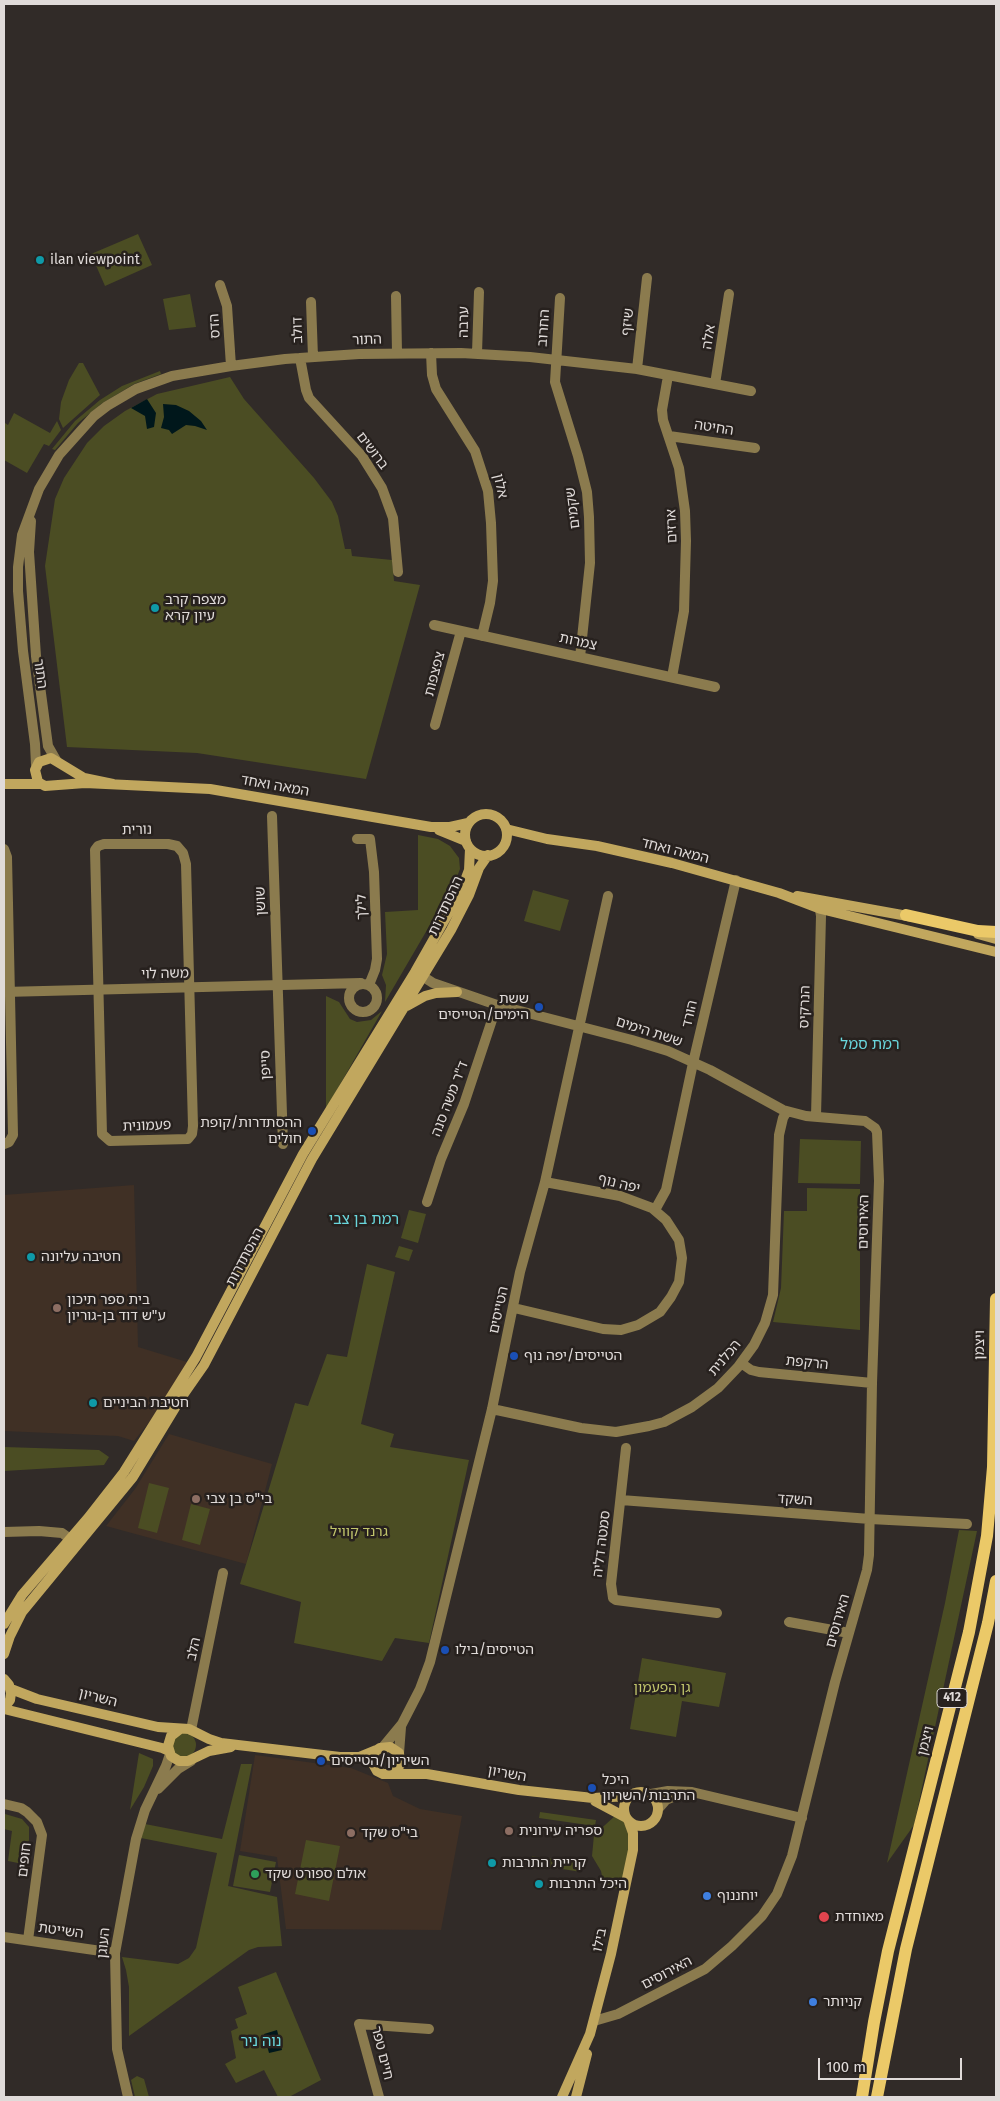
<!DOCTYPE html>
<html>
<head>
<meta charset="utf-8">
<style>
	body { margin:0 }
	#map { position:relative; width:1000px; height:2101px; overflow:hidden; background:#312b28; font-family:"Fira Sans",sans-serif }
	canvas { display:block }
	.frame { position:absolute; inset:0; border:5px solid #e0dbd9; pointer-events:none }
	.scale { position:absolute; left:818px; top:2058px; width:144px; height:22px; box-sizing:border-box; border:2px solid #e0dbd9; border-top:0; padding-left:6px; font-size:15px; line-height:18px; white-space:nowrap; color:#e0dbd9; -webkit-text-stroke:4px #27211e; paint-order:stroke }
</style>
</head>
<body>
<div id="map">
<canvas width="1000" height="2101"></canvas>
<div class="frame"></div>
<div class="scale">100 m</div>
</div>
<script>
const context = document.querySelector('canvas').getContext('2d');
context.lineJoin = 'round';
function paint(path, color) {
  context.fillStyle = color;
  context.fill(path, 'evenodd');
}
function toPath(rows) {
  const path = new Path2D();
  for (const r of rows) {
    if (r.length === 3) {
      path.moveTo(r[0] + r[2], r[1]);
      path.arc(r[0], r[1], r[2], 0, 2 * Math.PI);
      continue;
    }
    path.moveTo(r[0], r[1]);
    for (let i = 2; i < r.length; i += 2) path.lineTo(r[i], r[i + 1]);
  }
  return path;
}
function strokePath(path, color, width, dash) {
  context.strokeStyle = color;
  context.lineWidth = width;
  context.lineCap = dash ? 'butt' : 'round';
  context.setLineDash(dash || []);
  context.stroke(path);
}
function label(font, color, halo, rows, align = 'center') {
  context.font = font + ' "Fira Sans","Noto Sans Hebrew",sans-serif';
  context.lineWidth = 5;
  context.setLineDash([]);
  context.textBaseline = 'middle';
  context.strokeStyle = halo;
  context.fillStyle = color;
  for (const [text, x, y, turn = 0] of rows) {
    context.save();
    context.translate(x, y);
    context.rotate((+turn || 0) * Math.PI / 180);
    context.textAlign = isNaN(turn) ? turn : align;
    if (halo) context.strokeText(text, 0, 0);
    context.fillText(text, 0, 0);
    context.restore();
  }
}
const education = toPath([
	[134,1185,138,1347,187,1362,151,1420,134,1441,118,1436,4,1431,4,1195],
	[169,1434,272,1464,246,1564,106,1526,135,1489],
	[255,1755,351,1768,388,1783,393,1796,420,1809,462,1816,441,1930,286,1929,277,1857,240,1851]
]);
const green = toPath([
	[138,234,152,265,105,286,91,254],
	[190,294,196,327,169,330,163,299],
	[79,363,83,363,100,395,63,428,59,419,61,402,69,380],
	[160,371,161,374,134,384,101,404,78,423,55,450,52,449,75,421,100,400,122,386],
	[230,377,244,399,314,478,332,502,338,516,345,549,351,549,352,556,392,560,394,581,420,585,366,779,197,753,67,747,45,566,55,499,64,478,87,443,104,426,125,411,157,394],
	[14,413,50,433,57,421,61,430,49,446,44,444,27,473,4,460,4,425,5,423,8,425],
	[418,835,438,839,450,846,459,858,460,869,455,882,385,1002,386,985,382,975,387,954,385,912,418,910],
	[533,890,569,900,560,931,524,921],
	[326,996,339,1002,350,1019,357,1022,371,1020,382,1011,326,1109],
	[800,1139,861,1141,860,1184,798,1183],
	[807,1188,860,1189,860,1330,773,1322,781,1288,784,1211,807,1211],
	[409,1210,426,1214,418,1243,401,1238],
	[399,1246,413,1250,409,1261,395,1257],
	[367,1264,395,1272,361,1424,394,1434,390,1447,469,1460,429,1643,395,1638,382,1661,294,1643,301,1602,240,1584,295,1403,308,1406,327,1354,347,1357],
	[4,1447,99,1450,109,1457,104,1465,4,1471],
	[149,1483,169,1488,157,1533,138,1528],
	[191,1504,210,1509,200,1545,182,1540],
	[959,1530,977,1531,914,1825,887,1863,945,1603],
	[642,1658,726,1673,719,1707,682,1701,676,1737,630,1729],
	[184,1745,12],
	[139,1753,153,1759,153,1766,144,1787,130,1810],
	[241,1764,252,1764,228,1886,277,1897,282,1946,258,1947,249,1950,129,2036,129,1987,126,1970,122,1957,178,1964,189,1958,196,1948,217,1853,141,1838,145,1824,222,1839],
	[540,1812,596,1820,595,1826,539,1818],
	[5,1814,22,1819,29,1827,29,1840,23,1864,8,1861,12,1831,4,1829],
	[616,1815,622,1819,630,1833,630,1846,620,1889,604,1886,601,1871,592,1856,594,1835],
	[306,1840,340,1846,329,1901,295,1894],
	[239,1855,276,1862,270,1892,233,1886],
	[532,1856,582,1863,581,1872,531,1864],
	[276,1972,321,2080,289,2097,278,2097,264,2070,236,2083,225,2064,236,2058,231,2031,238,2028,235,2019,247,2014,238,1987],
	[137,2076,144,2079,149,2097,135,2097,131,2080]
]);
const water = toPath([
	[147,399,156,413,154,427,147,429,145,416,131,408],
	[163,404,176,405,189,411,201,421,207,430,195,426,186,425,172,434,169,430,161,428,164,417],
	[277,2030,282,2050,269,2053,264,2034]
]);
const street = toPath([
	[220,285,227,306,231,366],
	[396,296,397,353],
	[560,298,555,382,578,456,587,492,589,517,590,563,580,657],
	[311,302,313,357],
	[431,353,432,375,436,389,475,451,488,491,491,523,493,581,490,603,482,636],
	[477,353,479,292],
	[300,358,306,390,309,398,362,456,382,488,393,518,398,572],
	[637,369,647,278],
	[668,376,662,410,663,420,679,468,685,511,686,541,684,611,672,677],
	[715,384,729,294],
	[669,436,755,448],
	[31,521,29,552,36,656,48,746,56,760],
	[434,625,715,687],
	[435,725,461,631],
	[36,765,35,744,23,651,18,591,18,567,22,535,39,489,59,455,94,416,107,406,136,389,172,376,231,366,285,359,359,354,461,353,530,357,637,369,751,391],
	[272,816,283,1144],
	[357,839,370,839,374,872,377,959,375,970,369,985],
	[104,844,168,844,177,846,183,853,186,864,193,1126,192,1134,188,1139,110,1141,102,1134,95,850,98,846,104,844],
	[4,849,7,857,13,1135,9,1142,4,1144],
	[416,972,433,983,497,1005,632,1040,668,1051,710,1070,783,1110,806,1116,865,1121,875,1128,877,1132,879,1181,872,1383,869,1555,867,1570,835,1682,792,1856,777,1894,762,1916,732,1946,705,1969,618,2014,594,2021],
	[363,998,14],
	[4,992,361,983],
	[816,1116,821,916,819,903],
	[427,1202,441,1159,464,1104,497,1005],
	[655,1210,666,1190,693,1063,736,880],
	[514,1308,603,1329,621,1330,638,1325,660,1312,671,1297,679,1282,682,1258,679,1240,666,1220,652,1208,620,1196,545,1182],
	[741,1363,751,1370,759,1372,872,1383],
	[492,1409,581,1428,616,1432,649,1426,664,1422,692,1407,718,1388,738,1367,754,1345,765,1323,773,1295,779,1135,783,1118,787,1111],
	[626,1448,611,1584,613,1598,616,1600,717,1613],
	[621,1500,870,1519,967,1524],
	[4,1532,39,1531,62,1533,76,1543],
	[789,1622,849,1633],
	[191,1730,223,1573],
	[383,1747,402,1724,420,1689,430,1662,492,1409,520,1272,545,1182,608,896],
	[399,1753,401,1727],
	[158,1789,178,1769,191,1761],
	[651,1794,668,1791,692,1792,802,1818],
	[4,1804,21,1808,27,1812,37,1822,42,1835,28,1940],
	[659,1808,666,1800,683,1793],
	[4,1937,115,1953],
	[128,2097,117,2049,115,1953,136,1839,145,1810,166,1766,170,1754],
	[379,2097,359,2024,429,2029]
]);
const secondary = toPath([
	[4,784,41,784],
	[113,784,84,778,51,758,39,762,35,770,38,782,45,786,85,783,210,789,431,827,450,827,468,823],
	[486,835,21],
	[506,829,547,839,597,846,672,863,779,893,821,909,996,952],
	[439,830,466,841],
	[797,896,913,917],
	[978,934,996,939],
	[407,1006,425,996,436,993,457,992],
	[4,1624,22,1595,88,1518,124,1472,196,1357,303,1154,415,972,461,891,469,870,470,849],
	[4,1654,10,1636,22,1612,133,1477,181,1398,204,1365,312,1159,451,930,469,895,479,868,488,855],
	[4,1679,9,1685,11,1693,10,1700,4,1708],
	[11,1689,37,1699,158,1727,189,1729,209,1739,221,1743,340,1757,359,1757,376,1750],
	[4,1709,162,1748,169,1751],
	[180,1729,171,1736,168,1746,171,1756,179,1761,188,1761,209,1751,231,1747],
	[393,1773,400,1765,399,1753,390,1747,380,1748,374,1752,372,1762,377,1771,383,1774,427,1774,519,1790,593,1798,629,1796],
	[641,1809,17],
	[595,1801,625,1817],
	[562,2097,590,2034,611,1954,633,1850,633,1833,629,1822],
	[576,2097,587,2054]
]);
const primary = toPath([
	[906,915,978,931,996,932],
	[862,2097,874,2022,888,1951,969,1632,987,1536,993,1467,996,1299],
	[877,2097,906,1949,988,1623,996,1581]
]);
const markers = [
	[40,260,5,"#0f9aa8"],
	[155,608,5,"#0f9aa8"],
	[539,1007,5,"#1a4fb4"],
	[312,1131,5,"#1a4fb4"],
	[31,1257,5,"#0f9aa8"],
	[57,1308,5,"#8d6e63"],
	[514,1356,5,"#1a4fb4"],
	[93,1403,5,"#0f9aa8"],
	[196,1499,5,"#8d6e63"],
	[445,1650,5,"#1a4fb4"],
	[321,1761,5,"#1a4fb4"],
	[592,1788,5,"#1a4fb4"],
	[509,1831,5,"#8d6e63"],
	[351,1833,5,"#8d6e63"],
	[492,1863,5,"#0f9aa8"],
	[255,1874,5,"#2e9e5b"],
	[539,1884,5,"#0f9aa8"],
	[707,1896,5,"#3f7fe0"],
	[824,1917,6,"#e0444e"],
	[813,2002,5,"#3f7fe0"]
];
const shields = [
	[952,1698,30]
];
const shieldNames = [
	["412",952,1698]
];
const poiNames = [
	["ilan viewpoint",50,260],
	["מצפה קרב",165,600],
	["עיון קרא",165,616],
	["ששת",529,999,"right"],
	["הימים/הטייסים",529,1015,"right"],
	["ההסתדרות/קופת",302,1123,"right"],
	["חולים",302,1139,"right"],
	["חטיבה עליונה",41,1257],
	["בית ספר תיכון",67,1300],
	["ע\"ש דוד בן-גוריון",67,1316],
	["הטייסים/יפה נוף",524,1356],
	["חטיבת הביניים",103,1403],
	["בי\"ס בן צבי",206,1499],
	["הטייסים/בילו",455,1650],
	["השיריון/הטייסים",331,1761],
	["היכל",602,1780],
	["התרבות/השריון",602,1796],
	["ספריה עירונית",519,1831],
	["בי\"ס שקד",361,1833],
	["קריית התרבות",502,1863],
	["אולם ספורט שקד",265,1874],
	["היכל התרבות",549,1884],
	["יוחננוף",717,1896],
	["מאוחדת",835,1917],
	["קניותר",823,2002]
];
const streetNames = [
	["ערבה",464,322,-89],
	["שיזף",628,322,-84],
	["הדס",215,326,-94],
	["החרוב",544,328,-86],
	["דולב",298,330,-92],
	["אלה",709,337,-81],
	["התור",367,340,-2],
	["החיטה",714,428,9],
	["ברושים",372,451,53],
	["אלון",500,486,78],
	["שקמים",573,508,-97],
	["ארזים",672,526,-92],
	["צמרות",578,642,12],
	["התור",40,674,82],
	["צפצפות",435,674,-75],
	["המאה ואחד",275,786,10],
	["נורית",137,830,-1],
	["המאה ואחד",675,851,14],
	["שושן",261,901,-92],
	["ההסתדרות",446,906,-65],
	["לילך",362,907,-92],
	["משה לוי",165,974,-1],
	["הנרקיס",805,1007,-88],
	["הורד",690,1014,-77],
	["ששת הימים",649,1032,18],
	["סייפן",266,1065,-92],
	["ד\"ר משה סנה",450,1099,-69],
	["פעמונית",147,1126,-2],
	["יפה נוף",619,1184,14],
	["האירוסים",864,1222,-89],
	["ההסתדרות",245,1257,-62],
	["הטייסים",499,1310,-78],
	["ויצמן",980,1345,-89],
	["הכלנית",725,1358,-50],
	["הרקפת",807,1363,6],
	["השקד",795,1500,4],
	["סמטה דליה",602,1544,-83],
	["האירוסים",838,1621,-74],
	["הלב",194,1649,-78],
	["השריון",98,1698,14],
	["ויצמן",926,1741,-76],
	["השריון",507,1774,10],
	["חופים",25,1860,-83],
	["השייטת",61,1931,8],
	["בילו",600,1940,-78],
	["העוגן",104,1943,-84],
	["האירוסים",667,1973,-28],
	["חיים טפר",382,2053,76]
];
const parkNames = [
	["גרנד קוויל",359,1532],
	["גן הפעמון",662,1688]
];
const neighbourhoodNames = [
	["רמת סמל",870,1045],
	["רמת בן צבי",364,1220],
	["נוה ניר",261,2042]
];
paint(education, '#403025');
paint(green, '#4b4d23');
paint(water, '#00171b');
strokePath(street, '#8b7b4e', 10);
strokePath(secondary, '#c1a75e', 10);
strokePath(primary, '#ebc968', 12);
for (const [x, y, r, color] of markers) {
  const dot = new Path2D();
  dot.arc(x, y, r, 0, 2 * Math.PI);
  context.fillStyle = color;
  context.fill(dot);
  strokePath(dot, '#27211e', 2);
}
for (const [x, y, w] of shields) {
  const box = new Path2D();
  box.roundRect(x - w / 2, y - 9.5, w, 19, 4);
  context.fillStyle = '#27211e';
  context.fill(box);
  strokePath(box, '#e0dbd9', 1);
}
label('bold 12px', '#e0dbd9', null, shieldNames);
label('14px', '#e0dbd9', '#27211e', poiNames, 'left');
label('14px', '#e0dbd9', '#27211e', streetNames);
label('14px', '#c2c66c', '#27211e', parkNames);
label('15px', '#6ad7dd', '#27211e', neighbourhoodNames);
</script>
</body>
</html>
